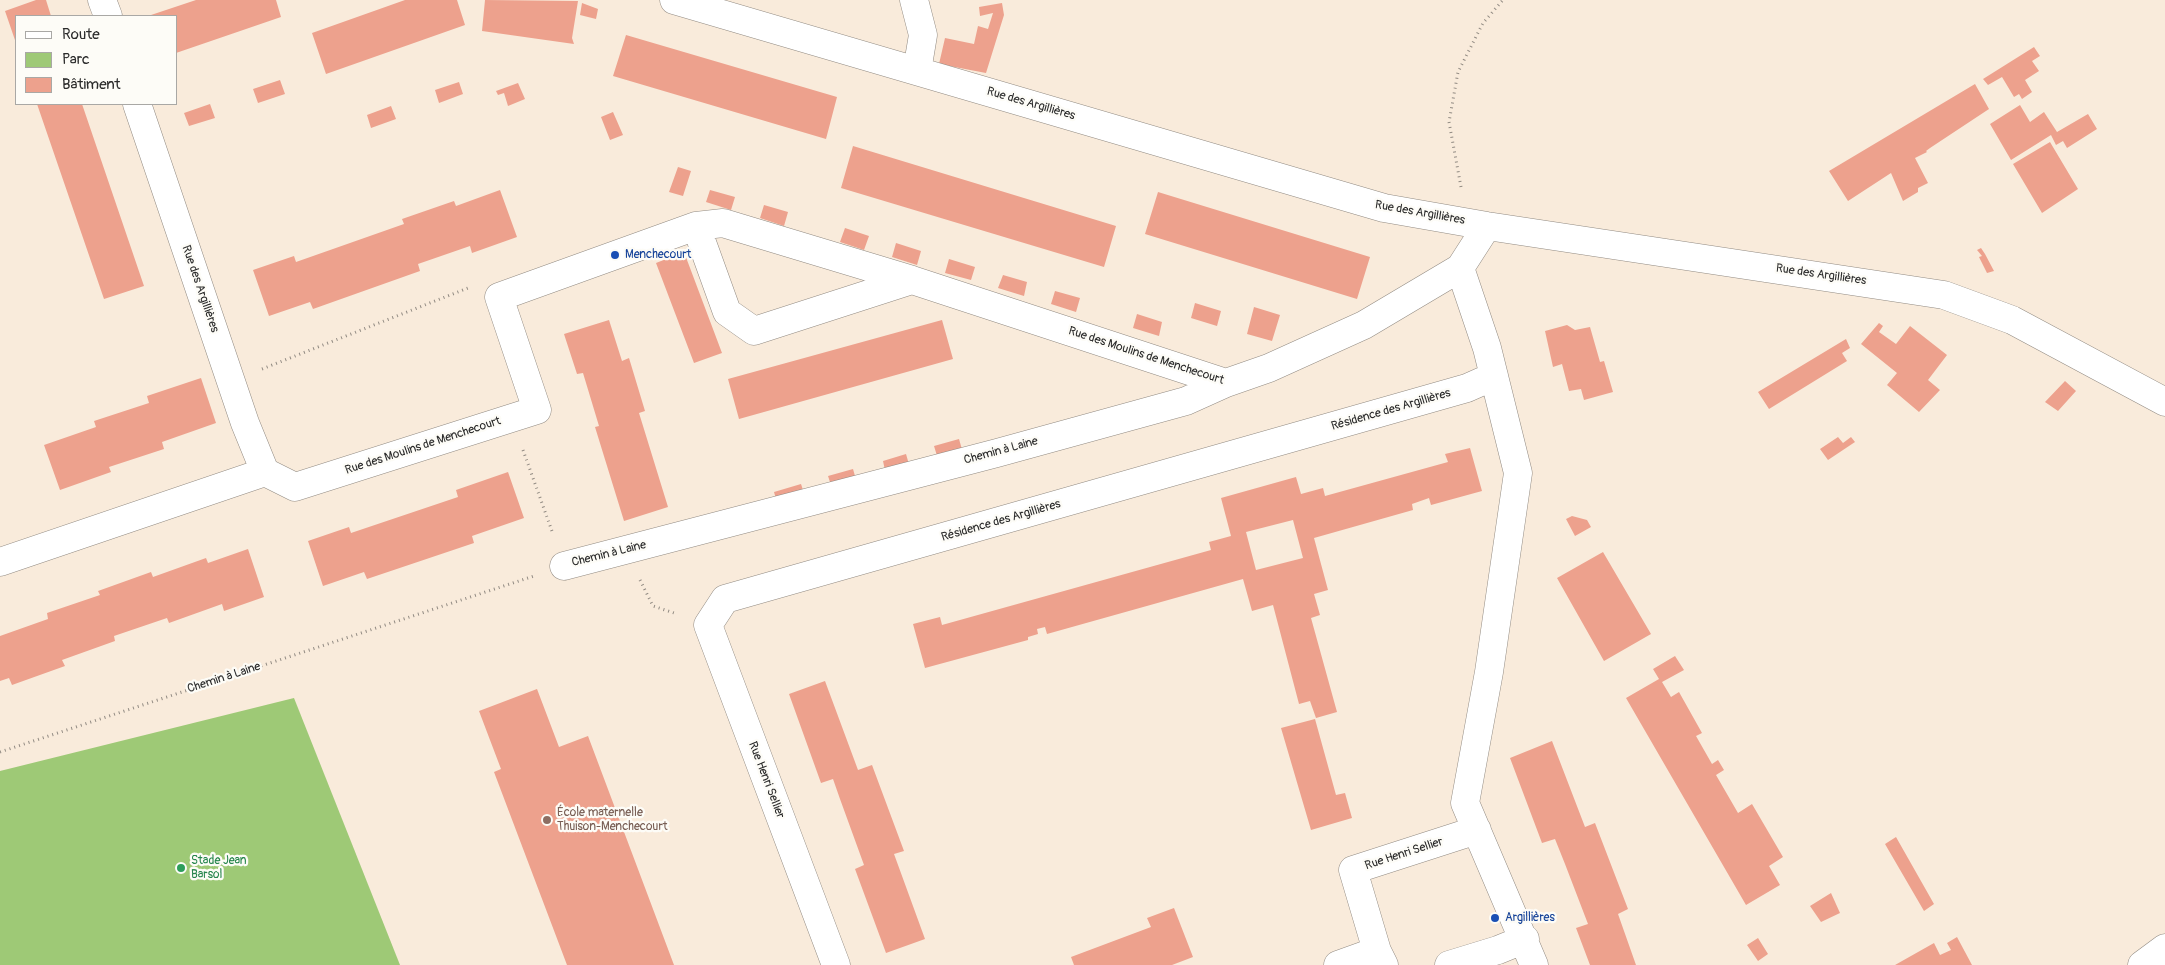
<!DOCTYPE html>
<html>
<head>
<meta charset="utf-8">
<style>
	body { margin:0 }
	#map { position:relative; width:2165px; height:965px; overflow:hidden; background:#f9ebdb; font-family:Pangolin,sans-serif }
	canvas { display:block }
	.legend { position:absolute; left:15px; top:15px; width:162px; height:90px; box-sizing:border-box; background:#fdfcf7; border:1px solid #a9a8a5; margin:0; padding:6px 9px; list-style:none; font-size:15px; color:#2b2b2b }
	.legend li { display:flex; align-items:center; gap:10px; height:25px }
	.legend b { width:25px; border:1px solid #a9a8a5 }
</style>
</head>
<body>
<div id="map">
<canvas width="2165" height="965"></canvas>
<ul class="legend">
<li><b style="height:6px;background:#fff"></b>Route</li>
<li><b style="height:14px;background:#9ec976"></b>Parc</li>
<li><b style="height:14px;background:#eda18d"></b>Bâtiment</li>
</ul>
</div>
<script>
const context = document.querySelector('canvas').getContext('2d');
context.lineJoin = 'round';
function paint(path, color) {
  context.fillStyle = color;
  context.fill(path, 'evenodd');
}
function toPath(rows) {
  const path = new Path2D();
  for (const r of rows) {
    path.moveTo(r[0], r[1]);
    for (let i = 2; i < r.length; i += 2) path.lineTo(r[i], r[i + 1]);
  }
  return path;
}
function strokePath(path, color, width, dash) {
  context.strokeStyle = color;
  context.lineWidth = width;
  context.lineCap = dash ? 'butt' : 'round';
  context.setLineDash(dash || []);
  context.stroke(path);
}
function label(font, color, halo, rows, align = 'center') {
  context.font = font + ' Pangolin,sans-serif';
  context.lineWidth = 4.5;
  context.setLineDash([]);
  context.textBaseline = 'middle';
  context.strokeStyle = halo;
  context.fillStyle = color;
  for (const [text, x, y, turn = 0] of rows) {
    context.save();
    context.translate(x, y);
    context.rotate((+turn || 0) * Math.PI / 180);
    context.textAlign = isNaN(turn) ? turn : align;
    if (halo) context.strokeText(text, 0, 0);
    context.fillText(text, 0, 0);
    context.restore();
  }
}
const green = toPath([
	[294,698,400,965,0,965,0,771]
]);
const building = toPath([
	[36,0,46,0,51,16,16,16,16,43,5,11],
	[196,0,276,0,281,17,176,53,176,16,148,16],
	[405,0,457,0,465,25,326,74,312,33],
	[485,0,578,1,572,38,574,44,482,31],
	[582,3,598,9,596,19,580,15],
	[1002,3,1004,15,986,73,939,64,945,38,974,44,978,26,988,29,993,13,980,16,979,7],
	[626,35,837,97,826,139,613,76],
	[2034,47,2040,56,2032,61,2039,71,2025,80,2032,92,2022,99,2019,94,2014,97,2002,77,1988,85,1983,79],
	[280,80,285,94,258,103,253,89],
	[459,82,463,94,439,103,435,90],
	[518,83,525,99,508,106,504,93,498,95,496,91],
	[1975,84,1989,109,1930,148,1926,151,1927,152,1915,158,1928,183,1918,188,1918,192,1903,201,1891,173,1848,201,1829,171],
	[37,104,82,104,144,286,104,299],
	[210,104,215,118,189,126,184,113],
	[2020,105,2030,122,2044,112,2057,132,2088,114,2097,129,2067,148,2063,141,2056,145,2051,135,2011,160,1990,124],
	[391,106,396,119,371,128,367,115],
	[613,112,623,135,610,140,601,117],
	[2050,142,2078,189,2042,213,2013,164],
	[853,146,1116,226,1104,267,841,188],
	[678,167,691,171,683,196,669,192],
	[500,190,517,237,472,253,470,246,418,264,420,271,313,309,310,302,269,316,253,270,294,256,296,262,404,224,402,219,454,201,456,206],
	[710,190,735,197,731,210,706,202],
	[1158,192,1370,257,1357,299,1145,234],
	[764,205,788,212,784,226,760,218],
	[845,228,869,236,864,250,840,242],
	[896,243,921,251,917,265,892,257],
	[1981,248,1985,254,1994,271,1987,273,1979,257,1982,256,1977,250],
	[684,252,722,353,694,363,656,263],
	[949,259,975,267,971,280,945,273],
	[1003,275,1027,282,1024,296,998,288],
	[1055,291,1080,298,1076,312,1051,304],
	[1195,303,1221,311,1217,326,1191,318],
	[1254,307,1280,315,1272,341,1247,334],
	[1137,314,1162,322,1159,336,1133,328],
	[609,320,622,361,629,358,645,411,639,413,668,507,624,521,595,427,599,426,583,373,577,374,564,334],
	[942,320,953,359,739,419,728,379],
	[1879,323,1883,326,1879,332,1896,344,1910,326,1947,355,1928,380,1940,390,1919,412,1887,385,1897,373,1861,344],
	[1567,325,1575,330,1590,327,1600,362,1604,361,1613,392,1584,400,1581,389,1569,391,1562,364,1553,367,1545,331],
	[1846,339,1850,348,1842,353,1847,361,1769,409,1758,392],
	[201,378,216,423,162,442,164,449,109,467,111,472,60,490,44,445,96,427,94,421,149,403,147,396],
	[2065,381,2076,391,2058,411,2045,402],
	[1838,437,1843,443,1851,437,1855,442,1828,460,1820,449],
	[959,439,963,453,938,459,934,446],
	[1470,448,1482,491,1431,505,1429,498,1412,504,1413,510,1314,538,1328,590,1314,594,1320,615,1311,618,1337,712,1316,718,1310,701,1299,704,1273,605,1252,611,1243,579,1047,634,1045,627,1037,629,1038,634,1028,637,1028,640,925,668,913,624,940,617,942,625,1211,550,1209,542,1231,536,1221,498,1296,477,1301,494,1323,488,1325,496,1448,462,1445,454],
	[1293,520,1303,558,1256,570,1246,532],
	[906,454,910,468,886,475,883,461],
	[853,469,857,483,833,491,828,476],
	[508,472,524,518,472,536,474,543,367,579,364,572,323,586,308,541,349,527,351,533,458,497,456,490],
	[801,484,806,499,778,506,774,492],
	[1572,516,1587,520,1591,527,1575,536,1566,519],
	[248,549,264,597,224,611,222,604,169,623,167,618,114,636,115,641,62,660,65,666,12,685,9,678,0,681,0,636,48,619,47,613,100,595,98,591,151,572,153,577,206,558,208,563],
	[1603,552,1651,634,1604,661,1557,578],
	[1675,656,1684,670,1662,682,1671,697,1679,692,1702,733,1696,736,1712,764,1718,760,1724,770,1716,775,1738,813,1752,804,1783,857,1769,866,1780,885,1746,905,1626,698,1659,679,1653,669],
	[825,681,858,770,872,765,904,851,894,854,925,939,886,953,855,869,864,865,840,799,833,779,821,783,789,694],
	[537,689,559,747,588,736,674,965,567,965,494,772,501,769,479,711],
	[1315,719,1336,795,1345,793,1352,818,1311,830,1281,728],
	[1552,741,1585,827,1595,823,1628,909,1618,914,1636,965,1590,965,1576,928,1588,924,1565,864,1555,839,1542,843,1510,758],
	[1896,837,1934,904,1924,911,1885,844],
	[1831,893,1840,913,1821,922,1810,906],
	[1174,908,1193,957,1172,965,1074,965,1071,957,1151,927,1147,918],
	[1957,937,1972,965,1895,965,1934,943,1940,955,1951,950,1947,943],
	[1758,938,1768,954,1758,961,1747,945]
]);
const path = toPath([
	[1461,187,1449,122,1458,72,1483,23,1503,0],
	[262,369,468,288],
	[523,450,553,534],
	[640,580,653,606,677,614],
	[0,752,534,576]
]);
const minor = toPath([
	[102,0,108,16],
	[674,0,1384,208,1487,226,1944,295,2012,320,2165,402],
	[914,0,923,35,917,71],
	[137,104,245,423,265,472],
	[696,226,727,312,754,331,912,280],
	[1460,268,1487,348,1518,473,1489,672,1465,803,1534,965],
	[0,562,265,472,295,487,537,410,499,297,696,226,723,223,912,280,1226,383,1269,368,1364,325,1460,268,1487,226],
	[564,566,997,453,1186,401,1226,383],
	[1377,951,1353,870,1477,830],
	[836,965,708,625,725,599,1467,388,1494,376],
	[1338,965,1377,951,1384,965],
	[1449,965,1498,950,1525,939],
	[2142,965,2165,948]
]);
const markers = [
	[615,255,5,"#1a4fb4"],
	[547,820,5,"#8d6e63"],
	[181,868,5,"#2e9e5b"],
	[1495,918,5,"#1a4fb4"]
];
const streetNames = [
	["Rue des Argillières",1031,104,16],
	["Rue des Argillières",1420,213,10],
	["Rue des Argillières",1821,275,8],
	["Rue des Argillières",200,289,71],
	["Rue des Moulins de Menchecourt",1146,356,18],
	["Résidence des Argillières",1391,410,-16],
	["Rue des Moulins de Menchecourt",423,446,-18],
	["Chemin à Laine",1001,451,-15],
	["Résidence des Argillières",1001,521,-16],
	["Chemin à Laine",609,554,-14],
	["Chemin à Laine",224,678,-18],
	["Rue Henri Sellier",766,780,69],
	["Rue Henri Sellier",1404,854,-18]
];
const transitNames = [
	["Menchecourt",625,255],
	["Argillières",1505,918]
];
const educationNames = [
	["École maternelle",557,813],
	["Thuison-Menchecourt",557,827]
];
const leisureNames = [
	["Stade Jean",191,861],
	["Barsol",191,875]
];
paint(green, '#9ec976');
paint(building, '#eda18d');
strokePath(minor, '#928b83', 29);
strokePath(path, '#928b83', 3, [1, 4]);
strokePath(minor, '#fff', 28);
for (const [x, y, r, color] of markers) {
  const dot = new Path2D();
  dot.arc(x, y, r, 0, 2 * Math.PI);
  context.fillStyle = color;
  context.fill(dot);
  strokePath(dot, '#fdfcf7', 2);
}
label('12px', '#2b2b2b', '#fdfcf7', streetNames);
label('12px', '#164399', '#fdfcf7', transitNames, 'left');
label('12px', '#785e54', '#fdfcf7', educationNames, 'left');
label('12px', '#27864d', '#fdfcf7', leisureNames, 'left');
</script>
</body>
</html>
